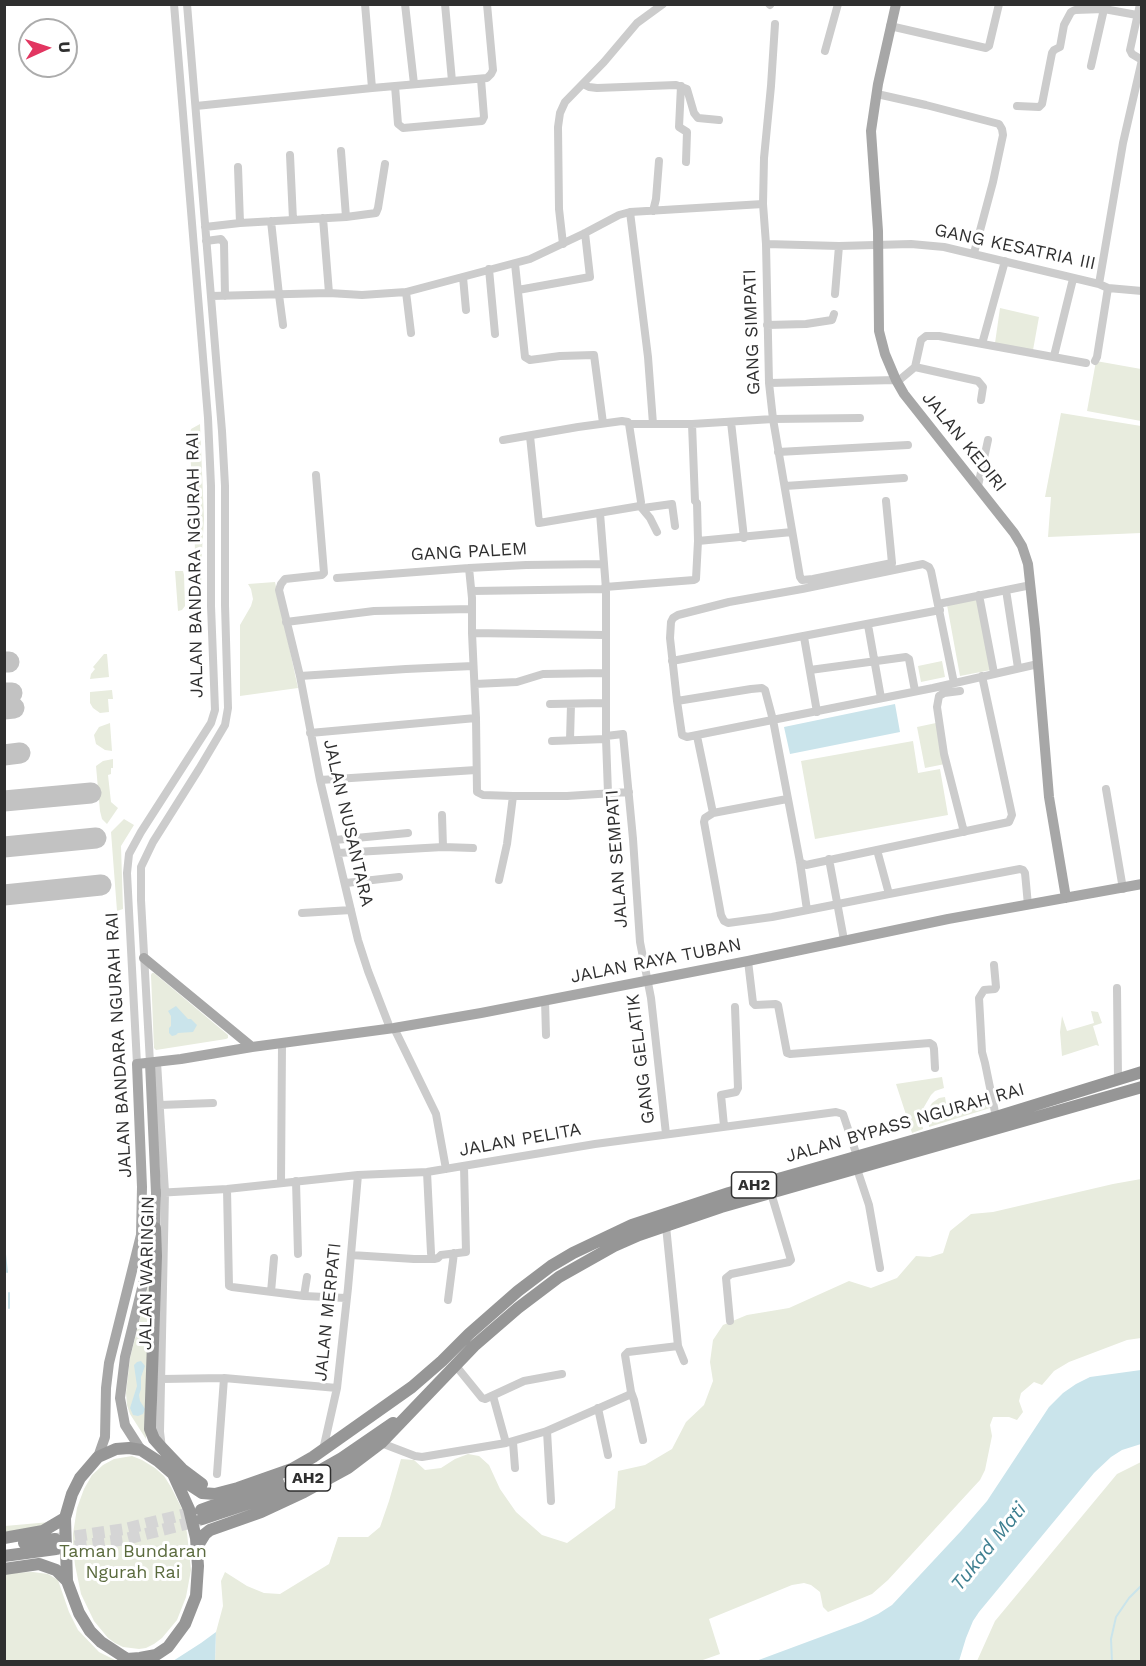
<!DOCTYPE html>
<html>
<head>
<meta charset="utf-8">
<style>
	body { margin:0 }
	#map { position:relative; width:1146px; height:1666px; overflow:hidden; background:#fff; font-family:"Work Sans",sans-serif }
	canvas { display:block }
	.frame { position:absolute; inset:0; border:6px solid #2f2f2f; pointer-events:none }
	.north { position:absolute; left:18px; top:18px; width:60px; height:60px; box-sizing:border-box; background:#fff; border:2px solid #acacac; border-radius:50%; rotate:87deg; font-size:16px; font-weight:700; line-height:24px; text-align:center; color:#2f2f2f }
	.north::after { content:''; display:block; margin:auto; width:21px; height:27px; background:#e23661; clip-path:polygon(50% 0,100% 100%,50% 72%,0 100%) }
</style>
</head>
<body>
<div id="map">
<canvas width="1146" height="1666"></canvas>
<div class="frame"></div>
<div class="north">U</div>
</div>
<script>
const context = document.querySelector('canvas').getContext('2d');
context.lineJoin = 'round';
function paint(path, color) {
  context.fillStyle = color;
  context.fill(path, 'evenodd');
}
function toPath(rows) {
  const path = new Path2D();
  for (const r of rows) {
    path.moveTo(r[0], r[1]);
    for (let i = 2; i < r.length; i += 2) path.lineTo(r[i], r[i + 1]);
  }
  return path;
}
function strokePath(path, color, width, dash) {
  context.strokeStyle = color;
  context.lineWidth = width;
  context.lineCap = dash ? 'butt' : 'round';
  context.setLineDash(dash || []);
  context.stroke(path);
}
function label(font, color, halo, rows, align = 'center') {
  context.font = font + ' "Work Sans",sans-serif';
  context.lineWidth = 6;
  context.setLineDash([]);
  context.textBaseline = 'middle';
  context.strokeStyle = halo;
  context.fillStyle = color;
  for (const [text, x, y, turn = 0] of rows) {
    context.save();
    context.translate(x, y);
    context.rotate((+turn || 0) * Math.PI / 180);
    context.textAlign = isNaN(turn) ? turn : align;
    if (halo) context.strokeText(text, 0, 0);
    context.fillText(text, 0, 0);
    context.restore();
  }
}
const green = toPath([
	[1000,308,1039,317,1033,350,995,343],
	[1096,361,1141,369,1141,421,1087,411],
	[1061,413,1141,426,1141,533,1048,537,1051,497,1045,497],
	[200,424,204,519,201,567,202,610,196,610,202,609,202,603,196,602,194,507,189,438,191,429],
	[175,571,183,571,184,575,185,606,182,610,178,611],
	[275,582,298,688,240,696,240,625,251,606,253,599,251,589,248,584],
	[978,599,991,670,960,676,947,605],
	[104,654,107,654,109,677,90,679,91,674,95,669,93,667],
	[942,661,945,677,921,682,918,666],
	[112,690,113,699,108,699,109,712,100,713,93,708,90,703,90,692],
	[110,723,112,751,105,750,96,744,94,735,99,727],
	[936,723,945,764,925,768,917,727],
	[913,741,918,773,940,769,948,815,815,839,801,761],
	[113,759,113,768,111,768,111,774,108,775,111,802,118,808,107,824,102,819,100,811,96,766,103,761],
	[124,819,134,825,121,846,123,909,117,911,111,832],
	[152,973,154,973,228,1035,228,1038,226,1039,156,1050,154,1048,151,975],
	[1091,1011,1098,1012,1102,1023,1093,1026,1099,1046,1096,1045,1062,1056,1060,1032,1062,1016,1067,1031,1094,1023],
	[942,1077,944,1088,935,1091,931,1095,924,1107,922,1121,923,1129,912,1133,896,1084],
	[945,1097,947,1109,989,1101,990,1108,929,1127,928,1110,932,1103,939,1098],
	[1141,1179,1141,1338,1127,1340,1069,1362,1054,1371,1042,1385,1034,1382,1021,1393,1019,1401,1023,1412,1017,1420,1009,1417,993,1417,990,1425,992,1436,985,1470,980,1480,888,1580,872,1594,828,1612,823,1607,820,1592,811,1585,804,1583,792,1585,709,1619,720,1654,700,1661,215,1662,216,1632,223,1606,221,1581,225,1572,247,1586,264,1593,280,1594,329,1564,338,1537,368,1537,380,1527,389,1501,401,1459,414,1460,425,1470,441,1468,455,1459,468,1454,479,1456,489,1465,500,1489,516,1512,542,1535,567,1543,615,1508,618,1471,645,1465,672,1449,686,1422,704,1405,713,1381,710,1362,713,1340,723,1325,747,1315,789,1308,849,1281,871,1288,897,1278,916,1256,930,1257,943,1253,950,1231,971,1214,993,1212,1113,1184],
	[153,1267,149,1319,146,1439,130,1414,127,1405,126,1393,130,1358],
	[132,1456,142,1460,155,1468,164,1476,171,1487,182,1509,187,1533,191,1570,186,1597,177,1620,162,1638,154,1644,146,1648,139,1649,123,1647,115,1643,108,1638,94,1621,81,1594,75,1565,73,1547,73,1534,77,1508,84,1489,92,1475,103,1465,114,1459],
	[1141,1462,1141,1661,977,1661,995,1621,1117,1474],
	[50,1522,34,1529,5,1533,5,1526],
	[33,1572,48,1574,58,1580,69,1612,78,1630,99,1652,117,1661,5,1661,4,1573]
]);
const water = toPath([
	[895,704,900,732,790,754,784,727],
	[176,1006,188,1019,191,1019,197,1025,193,1032,178,1033,176,1035,172,1036,169,1033,169,1028,171,1026,171,1016,168,1011],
	[141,1361,145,1366,141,1377,141,1389,139,1395,140,1401,145,1409,143,1414,138,1416,133,1415,130,1408,137,1386,134,1365,137,1362],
	[1141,1370,1141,1444,1122,1450,1111,1457,1094,1473,979,1612,973,1621,966,1638,959,1661,756,1661,861,1622,878,1614,892,1605,961,1531,987,1501,1049,1407,1063,1393,1076,1384,1090,1377],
	[216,1632,215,1661,173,1661,201,1643]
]);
const stream = toPath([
	[4,1245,7,1272],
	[9,1308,9,1293],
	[4,1323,5,1320],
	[1112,1662,1111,1639,1116,1617,1129,1598,1142,1585]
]);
const taxiway = toPath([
	[4,662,9,662],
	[4,693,12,693],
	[4,709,14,708],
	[4,755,20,753],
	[4,801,91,793],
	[4,847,96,838],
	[4,895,101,885]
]);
const highwayTunnel = toPath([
	[57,1539,125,1529,198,1511],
	[57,1549,126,1539,201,1520]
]);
const minor = toPath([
	[365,4,372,88],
	[405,4,414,84],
	[445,4,452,81],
	[769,4,770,5],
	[1140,4,1130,50,1132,54,1142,60],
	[775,24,771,86,764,158,763,204,766,244,769,383,773,419,800,577,802,580,813,579,892,563,886,501],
	[890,26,986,48,989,46,999,4],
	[825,51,838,4],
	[1091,66,1104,9],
	[583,84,589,87,597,88,676,85,687,89,694,113,698,118,719,120],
	[395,86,398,124,403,128,482,121,484,117,481,79],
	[681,86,679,127,687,132,686,162],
	[877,94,926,105,999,124,1002,129,1003,135,993,182,974,253],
	[196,106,372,88,487,78,491,74,493,70,487,4],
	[1017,106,1039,107,1042,104,1052,53,1054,50,1060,47,1064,25,1071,12,1075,10,1104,9,1137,15],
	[341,151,346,217],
	[290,155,293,220],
	[238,167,240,223],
	[653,211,656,199,659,161],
	[630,212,648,357,653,424],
	[323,218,329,293],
	[271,221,279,295,283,325],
	[205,227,240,223,346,217,376,213,378,208,385,164],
	[206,241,221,239,224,243,225,296],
	[563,244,559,209,558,127,560,113,565,102,604,62,637,23,663,4],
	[766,244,839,246,911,244,944,247,1099,284,1108,288,1142,291],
	[515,264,525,357,530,360,560,356,594,355,603,423],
	[489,269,495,334],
	[463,277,466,310],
	[1099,284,1123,143,1142,60],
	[518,290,590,277,585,233],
	[406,292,411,333],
	[835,294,839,246],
	[211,296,329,293,362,295,406,292,530,259,585,233,619,215,630,212,763,204],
	[767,325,806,324,832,320,834,314],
	[982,344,1005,261],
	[1054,356,1073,279],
	[1095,361,1097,357,1108,288],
	[915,367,978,381,983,387,981,400],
	[897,382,915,367,921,340,926,336,939,336,1086,363],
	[769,383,896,380],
	[731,422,744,538],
	[629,424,641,502,640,506],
	[530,436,539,523,640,506],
	[503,440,578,427,622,421,628,422,629,424,692,424,773,419,860,418],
	[778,452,908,445],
	[316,475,324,573,322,575,285,579,281,584,279,590,300,676,320,780,358,940,368,971,390,1028],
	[785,486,904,478],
	[978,486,988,440],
	[640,506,650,518,657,532],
	[643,508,672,504,675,526],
	[600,513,606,589,606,736],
	[698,541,792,532],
	[469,568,472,598,472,633,476,718,477,792,483,795,513,796,567,796,629,792],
	[337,578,469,568,526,565,604,564],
	[605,587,694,580,696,579,698,541,697,503,695,501,692,424],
	[1006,590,1018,668],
	[472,591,606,589],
	[979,595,994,673],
	[938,604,1031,585],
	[286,622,374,611,472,609],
	[868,625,881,698],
	[472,633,605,635],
	[804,637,817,712],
	[672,661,940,610],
	[810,670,906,657,909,659,915,691],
	[300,676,406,669,473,666],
	[954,683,931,571,929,567,923,564,802,589,729,602,678,615,673,618,671,622,670,638,677,701,682,735,687,737,933,688,1038,664],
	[475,684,517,682,543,674,605,673],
	[960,691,944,693,939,696,937,707,944,754,964,832],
	[677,701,751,689,762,688,765,690,773,720,800,862,807,910],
	[550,704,605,703],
	[310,733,476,718],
	[697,736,713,813],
	[606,739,608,793],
	[570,740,571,704],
	[552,741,606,739,606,736,623,734,633,839,640,942,651,998,666,1134],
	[320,780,476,770],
	[1106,789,1123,889],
	[787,799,713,813,705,818,704,822,721,915,724,921,728,923,772,917,889,894,1020,869,1023,870,1025,873,1028,905],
	[442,815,443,847],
	[335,840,408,833],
	[877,850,889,894],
	[338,853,443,847,473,848],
	[829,859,844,940],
	[800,862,806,865,1009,822,1012,815,982,676],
	[499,880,507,844,513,796],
	[346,883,399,877],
	[302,913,351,910],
	[748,961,753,1003,755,1005,776,1004,778,1005,787,1053,790,1054,930,1043,933,1045,934,1049,935,1068],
	[994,965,996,987,995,989,984,990,979,998,982,1052,985,1063,996,1117],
	[1117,988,1118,1078],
	[545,1000,546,1035],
	[394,1028,436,1114,446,1169],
	[157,1062,165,1192,160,1432,162,1448],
	[150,1063,141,900,141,867,153,842,199,769,225,725,228,708,225,605,225,486,222,431,187,4],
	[137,1064,127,873,129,854,141,832,211,723,215,710,211,606,211,486,208,418,174,4],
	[160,1105,213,1103],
	[724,1126,721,1095,736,1092,738,1088,735,1007],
	[857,1169,869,1205,880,1268],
	[427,1172,431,1253],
	[296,1181,298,1254],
	[281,1183,282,1044],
	[227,1189,229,1286,232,1287,304,1296,346,1298],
	[156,1193,227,1189,358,1175,427,1172,595,1144,836,1112,843,1114,857,1156],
	[666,1226,678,1346,684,1361],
	[351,1255,414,1259,434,1259,438,1258,441,1255,466,1252,464,1166],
	[271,1292,274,1258],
	[304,1296,307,1277],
	[448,1300,454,1253],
	[730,1321,726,1278,731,1274,789,1262,791,1260,771,1193],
	[456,1366,482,1398,485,1399,524,1381,562,1374],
	[162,1379,224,1378,337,1388],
	[493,1396,506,1443],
	[598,1408,608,1455],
	[547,1431,551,1501],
	[643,1440,634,1400,631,1392,625,1355,628,1352,678,1346],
	[513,1442,515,1468],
	[381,1443,415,1456,422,1457,506,1443,547,1431,629,1395,631,1392],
	[323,1450,337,1388,348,1288,358,1175],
	[217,1474,224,1378]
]);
const major = toPath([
	[896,4,878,84,871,131,878,231,879,331,885,354,896,380,904,394,1014,533,1022,546,1028,564,1035,629,1049,797,1066,898],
	[144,958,252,1047],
	[141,1450,125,1425,120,1398,125,1357,149,1260,155,1228,156,1193,150,1063],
	[98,1457,105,1437,106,1388,109,1363,141,1235,142,1187,137,1064,181,1059,252,1047,394,1028,481,1013,748,961,948,919,1142,884]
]);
const highway = toPath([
	[155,1228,156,1256,150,1429,154,1439,162,1448,182,1469,202,1484],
	[129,1448,141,1450,158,1461,173,1474,189,1509,196,1538,198,1566,196,1596,185,1624,168,1647,156,1655,140,1658,127,1659,101,1642,90,1631,79,1613,67,1581,65,1518,72,1494,80,1478,98,1457,116,1449,129,1448],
	[173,1474,202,1493,215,1494,238,1488,292,1469,313,1457,412,1387,442,1361,469,1334,518,1291,551,1266,573,1253,632,1225,729,1193,996,1117,1142,1072],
	[201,1510,278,1482],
	[202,1519,256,1501,298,1483,342,1458,393,1423],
	[4,1538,43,1531,65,1518],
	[24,1543,55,1539],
	[197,1547,205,1534,210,1530,261,1512,304,1492,348,1468,381,1443,474,1346,518,1308,559,1277,614,1246,639,1235,721,1207,1142,1087],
	[4,1556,56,1549],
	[4,1569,39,1564,56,1570,67,1581]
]);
const shields = [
	[754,1185,45],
	[308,1478,45]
];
const shieldNames = [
	["AH2",754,1185],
	["AH2",308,1478]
];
const streetNames = [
	["GANG KESATRIA III",1015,247,12],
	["GANG SIMPATI",752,332,-92],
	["JALAN KEDIRI",964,442,51],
	["GANG PALEM",469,552,-3],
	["JALAN BANDARA NGURAH RAI",195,565,-91],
	["JALAN NUSANTARA",348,823,77],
	["JALAN SEMPATI",617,859,-94],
	["JALAN RAYA TUBAN",656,961,-11],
	["JALAN BANDARA NGURAH RAI",119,1045,-93],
	["GANG GELATIK",641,1059,-97],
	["JALAN BYPASS NGURAH RAI",905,1123,-16],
	["JALAN PELITA",520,1140,-10],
	["JALAN WARINGIN",147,1273,-89],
	["JALAN MERPATI",328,1312,-84]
];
const parkNames = [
	["Taman Bundaran",133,1552],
	["Ngurah Rai",133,1573]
];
const waterNames = [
	["Tukad Mati",989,1547,-51]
];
paint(green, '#e8ecde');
paint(water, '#cae4eb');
strokePath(stream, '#cae4eb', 2);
strokePath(taxiway, '#c2c2c2', 21);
strokePath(highwayTunnel, '#d5d5d5', 12, [12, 6]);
strokePath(minor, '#ccc', 8);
strokePath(major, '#a7a7a7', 10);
strokePath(highway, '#969696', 12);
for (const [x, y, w] of shields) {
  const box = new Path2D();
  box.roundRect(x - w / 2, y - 13, w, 26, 4.5);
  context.fillStyle = '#fff';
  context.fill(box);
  strokePath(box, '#2f2f2f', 1.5);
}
label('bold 16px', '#2f2f2f', null, shieldNames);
label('18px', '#2f2f2f', '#fff', streetNames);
label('18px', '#5a6a3d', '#fff', parkNames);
label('italic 20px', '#3e7f90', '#fff', waterNames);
</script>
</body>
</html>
